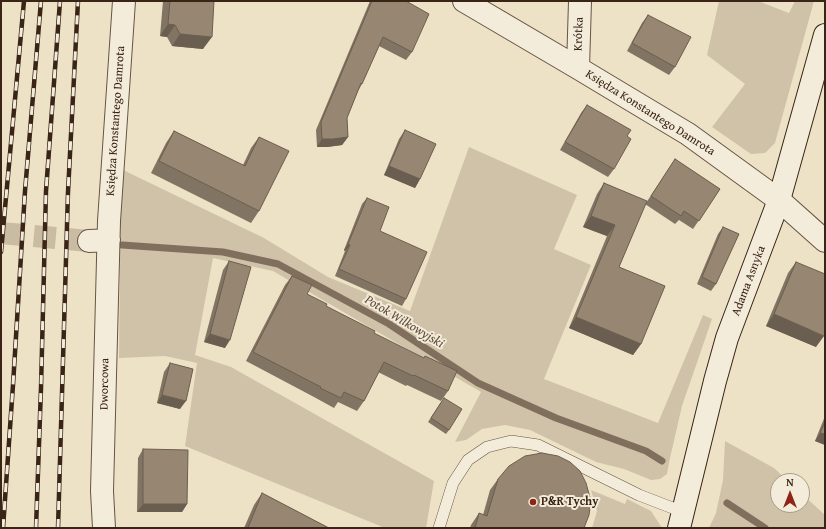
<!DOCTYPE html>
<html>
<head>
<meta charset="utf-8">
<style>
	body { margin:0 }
	#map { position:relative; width:826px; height:529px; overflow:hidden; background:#eee2c6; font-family:"Gentium Book Plus",serif }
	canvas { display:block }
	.frame { position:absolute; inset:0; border:2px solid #392416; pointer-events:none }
	.north { position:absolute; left:770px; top:473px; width:40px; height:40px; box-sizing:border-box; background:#f4ecda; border:1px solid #a99c8c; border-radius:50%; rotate:0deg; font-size:11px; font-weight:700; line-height:16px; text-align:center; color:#392416 }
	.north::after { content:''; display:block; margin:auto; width:14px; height:18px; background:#8f2418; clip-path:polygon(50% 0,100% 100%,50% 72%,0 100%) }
</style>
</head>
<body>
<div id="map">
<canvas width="826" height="529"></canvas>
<div class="frame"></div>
<div class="north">N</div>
</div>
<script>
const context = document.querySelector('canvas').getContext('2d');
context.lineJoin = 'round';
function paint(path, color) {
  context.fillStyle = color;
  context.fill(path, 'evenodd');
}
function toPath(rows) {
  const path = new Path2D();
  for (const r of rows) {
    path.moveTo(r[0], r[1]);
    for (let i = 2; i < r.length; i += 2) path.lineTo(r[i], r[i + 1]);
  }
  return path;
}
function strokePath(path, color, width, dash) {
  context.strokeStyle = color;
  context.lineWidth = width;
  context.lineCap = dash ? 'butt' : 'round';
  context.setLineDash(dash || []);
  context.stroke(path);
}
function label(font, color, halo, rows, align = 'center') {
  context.font = font + ' "Gentium Book Plus",serif';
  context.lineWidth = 4;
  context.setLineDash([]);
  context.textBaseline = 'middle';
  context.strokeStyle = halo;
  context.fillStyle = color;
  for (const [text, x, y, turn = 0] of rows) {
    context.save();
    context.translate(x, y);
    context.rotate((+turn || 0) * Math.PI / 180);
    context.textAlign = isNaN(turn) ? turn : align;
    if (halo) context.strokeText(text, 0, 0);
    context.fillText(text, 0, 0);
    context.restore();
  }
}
const green = toPath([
	[719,1,758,1,789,13,795,1,814,1,775,143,765,153,751,154,712,127,745,84,707,55],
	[469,147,577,195,554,249,591,265,544,379,658,423,703,315,712,319,682,406,670,458,667,474,660,479,651,480,624,469,596,462,530,430,505,425,482,429,466,440,455,442,481,392,273,271,213,258,195,355,231,367,434,481,426,528,385,528,185,446,197,363,165,356,119,358,121,169,264,238,328,277,410,311],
	[725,441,774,468,788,481,778,481,778,505,802,505,802,494,825,515,825,528,709,528,716,513,723,480],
	[591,490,625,504,627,499,651,511,662,528,592,528,597,511]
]);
const stream = toPath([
	[122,245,223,252,278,264,389,324,478,383,556,418,646,451,662,461],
	[727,503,765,528]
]);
const streetTunnel = toPath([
	[1,233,89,241]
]);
const lane = toPath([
	[439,528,453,483,468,460,487,447,511,441,538,445,639,495,683,512]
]);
const street = toPath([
	[464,1,578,68,688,134,779,200,825,241],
	[578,68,580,1],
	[89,241,109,240],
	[104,528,102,491,109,221,124,1]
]);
const secondary = toPath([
	[679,528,715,381,727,338,779,200,825,35]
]);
const rail = toPath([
	[1,252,24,1],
	[3,528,13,385,25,191,41,1],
	[36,528,41,388,46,191,60,1],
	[58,528,68,192,78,1]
]);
const wall = toPath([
	[163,1,214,1,203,49,172,46,167,37,160,36],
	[370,1,406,1,412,52,406,60,379,46,362,84,358,91,347,118,348,137,342,145,327,147,317,147,316,130],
	[648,15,675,67,669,75,627,51,642,23],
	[587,105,614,169,608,177,560,150,581,113],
	[405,130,420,179,415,188,384,175,399,139],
	[174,131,243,165,251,148,259,137,259,211,251,223,151,173,166,143],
	[675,159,720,189,693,229,679,220,675,224,645,204,619,267,641,344,633,355,569,328,607,236,583,227,597,194,604,183,646,203],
	[367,198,406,299,402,306,335,276,345,251,344,250,362,204],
	[723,227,716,284,711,291,697,284,718,234],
	[229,261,225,348,204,342,223,270],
	[796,262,816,347,766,326,788,273],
	[292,276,307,294,326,306,374,333,448,391,441,401,407,385,406,386,378,372,364,401,357,411,338,402,334,408,314,397,246,361,285,285],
	[170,363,180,409,157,403,164,372],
	[441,402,449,430,446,434,428,422],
	[825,416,825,445,815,441],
	[143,449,187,504,182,512,137,512,138,458],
	[498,479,584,528,470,528,471,525,479,513,483,515,490,490],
	[262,493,329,528,244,528,254,505]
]);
const shadedWall = toPath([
	[168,24,175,25,167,37,160,36],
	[180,34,212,37,203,49,172,46],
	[348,137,342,145,327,147,317,147,322,139],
	[389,166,420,179,415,188,384,175],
	[591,216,615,225,607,236,583,227],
	[348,244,350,245,345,251,344,250],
	[774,314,824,336,816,347,766,326],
	[576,317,641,344,633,355,569,328],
	[210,334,230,340,225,348,204,342],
	[162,395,186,401,180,409,157,403],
	[820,433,825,434,825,445,815,441],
	[143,504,187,504,182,512,137,512]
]);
const building = toPath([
	[170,1,214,1,212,37,180,34,175,25,168,24,170,1],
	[372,1,406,1,429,14,412,52,383,37,362,84,361,83,347,118,348,137,333,139,322,139,321,122,372,1],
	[648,15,691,37,675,67,632,43,648,15],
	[587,105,631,130,627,136,631,139,614,169,565,142,587,105],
	[405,130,436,144,420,179,389,166,405,130],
	[174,131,245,166,259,137,289,151,259,211,159,161,174,131],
	[675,159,720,189,699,221,684,211,681,216,651,196,675,159],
	[604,183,647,201,619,267,665,286,641,344,576,317,615,225,591,216,604,183],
	[367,198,389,207,380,231,427,252,406,299,339,269,350,245,348,244,367,198],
	[723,227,739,234,716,284,702,277,723,227],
	[229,261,251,267,230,340,210,334,229,261],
	[796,262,825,274,825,333,824,336,774,314,796,262],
	[292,276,312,285,307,294,327,304,326,306,375,331,374,333,424,358,425,356,457,371,448,391,414,375,413,376,384,362,364,401,344,392,341,398,320,388,321,387,253,352,292,276],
	[170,363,193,369,186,401,162,395,170,363],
	[444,398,462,409,449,430,431,418,444,398],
	[825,422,825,434,820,433,825,422],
	[143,449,188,450,187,504,143,504,143,449],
	[542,453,558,456,570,462,580,471,586,483,591,501,589,515,584,528,475,528,479,513,487,516,498,479,509,466,525,456,542,453],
	[262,493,329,528,248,528,262,493]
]);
const markers = [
	[533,502,4,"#8f2418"]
];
const streetNames = [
	["Krótka",579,34,-88],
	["Księdza Konstantego Damrota",650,113,32],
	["Księdza Konstantego Damrota",116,121,-86],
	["Adama Asnyka",749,281,-69],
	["Dworcowa",105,384,-89]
];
const poiNames = [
	["P&R Tychy",541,502]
];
const waterNames = [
	["Potok Wilkowyjski",404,322,31]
];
paint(green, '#cfc2a8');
strokePath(stream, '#806f5c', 7);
strokePath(streetTunnel, '#cabca3', 22, [22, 11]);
strokePath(lane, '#665442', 12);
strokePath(street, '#665442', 24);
strokePath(secondary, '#392416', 24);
strokePath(lane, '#f4ecda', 11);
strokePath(street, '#f4ecda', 22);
strokePath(secondary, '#f4ecda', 22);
strokePath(rail, '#392416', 4.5);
strokePath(rail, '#f4ecda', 3, [9]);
paint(wall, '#827462');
paint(shadedWall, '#6a5e50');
paint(building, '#978772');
strokePath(building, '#6a5e50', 1);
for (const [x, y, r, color] of markers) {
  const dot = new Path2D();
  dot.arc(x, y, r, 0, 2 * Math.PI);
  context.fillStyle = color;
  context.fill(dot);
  strokePath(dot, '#f4ecda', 1.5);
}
label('12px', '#392416', '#f4ecda', streetNames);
label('bold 12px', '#392416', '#f4ecda', poiNames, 'left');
label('italic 13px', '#5d4a39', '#f4ecda', waterNames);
</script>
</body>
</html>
